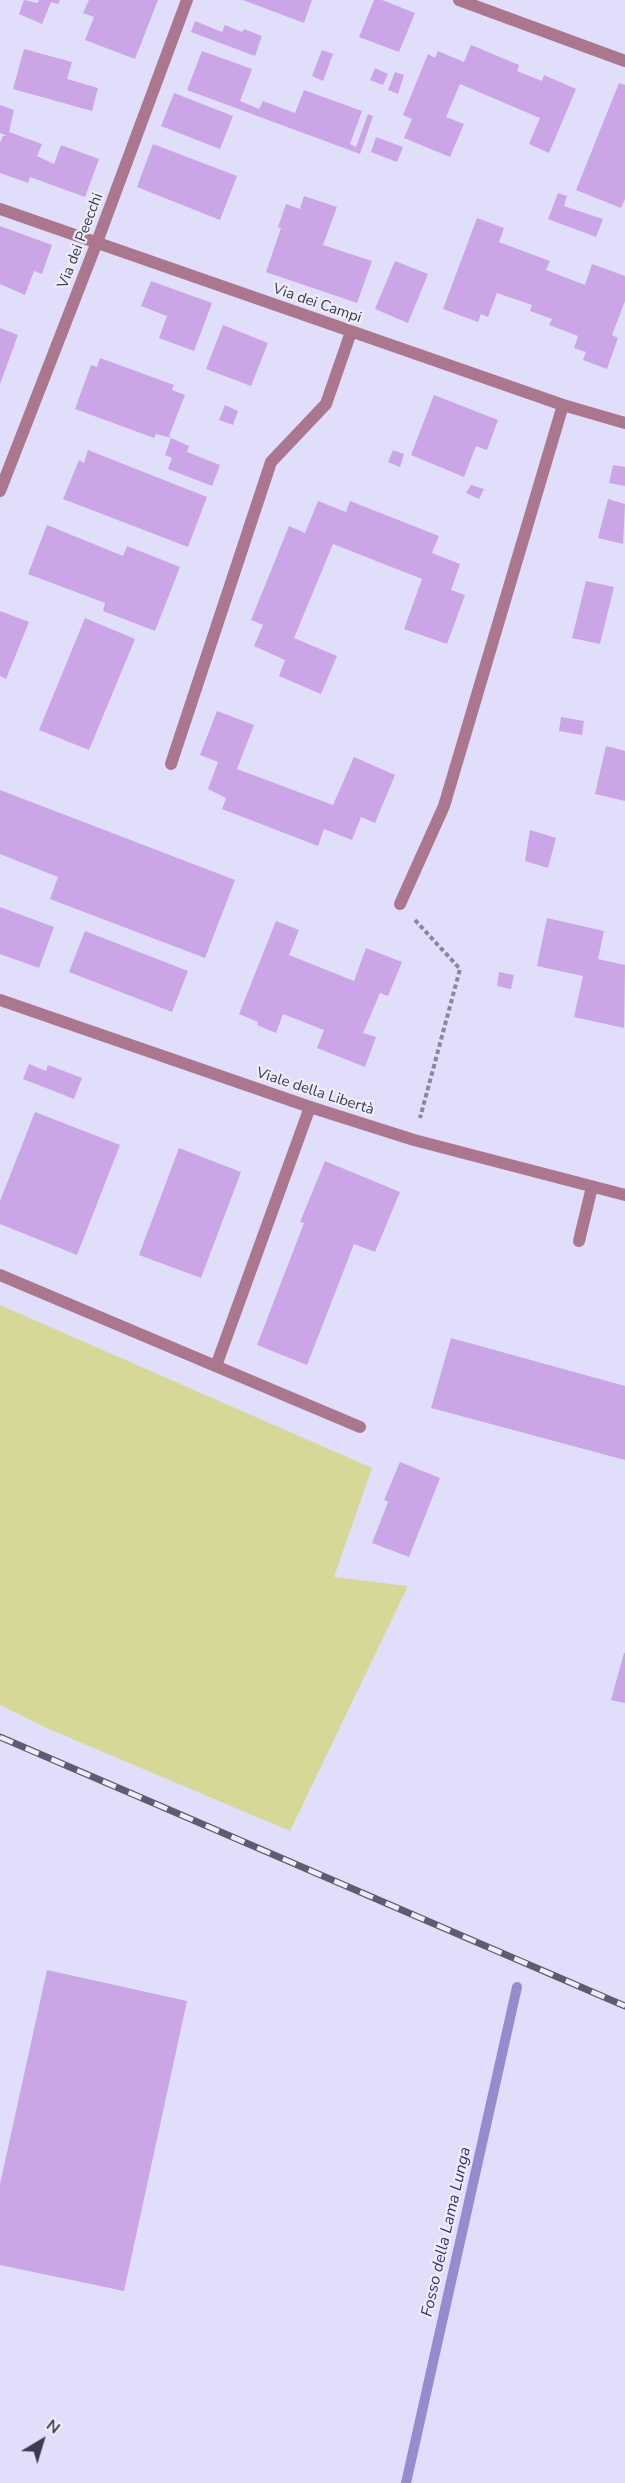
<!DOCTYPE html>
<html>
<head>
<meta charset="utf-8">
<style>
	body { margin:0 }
	#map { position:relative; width:625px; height:2483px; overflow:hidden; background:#e1defc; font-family:"Nunito Sans",sans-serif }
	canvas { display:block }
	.north { position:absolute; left:12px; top:2411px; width:60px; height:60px; -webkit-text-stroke:4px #eeeef8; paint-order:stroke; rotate:38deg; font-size:16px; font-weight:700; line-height:24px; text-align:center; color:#3c3a4d }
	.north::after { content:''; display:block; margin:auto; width:21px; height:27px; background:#3c3a4d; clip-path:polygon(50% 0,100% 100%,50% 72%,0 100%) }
</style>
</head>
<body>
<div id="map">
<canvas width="625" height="2483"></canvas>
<div class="north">N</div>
</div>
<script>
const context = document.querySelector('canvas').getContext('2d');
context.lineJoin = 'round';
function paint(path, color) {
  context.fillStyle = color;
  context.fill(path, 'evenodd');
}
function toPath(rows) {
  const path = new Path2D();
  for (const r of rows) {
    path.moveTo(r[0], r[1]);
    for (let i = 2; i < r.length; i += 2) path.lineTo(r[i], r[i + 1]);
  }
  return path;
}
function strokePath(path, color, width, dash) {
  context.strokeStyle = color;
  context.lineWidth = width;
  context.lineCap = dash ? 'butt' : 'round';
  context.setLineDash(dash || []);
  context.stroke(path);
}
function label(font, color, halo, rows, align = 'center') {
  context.font = font + ' "Nunito Sans",sans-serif';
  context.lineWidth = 4.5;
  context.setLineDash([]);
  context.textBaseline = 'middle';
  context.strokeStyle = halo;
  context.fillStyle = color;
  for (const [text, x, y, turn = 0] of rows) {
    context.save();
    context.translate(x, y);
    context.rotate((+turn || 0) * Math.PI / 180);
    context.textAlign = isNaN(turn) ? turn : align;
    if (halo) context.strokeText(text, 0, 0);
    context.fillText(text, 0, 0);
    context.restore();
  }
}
const green = toPath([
	[0,1305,372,1468,334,1577,408,1586,290,1831,51,1730,0,1705]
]);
const stream = toPath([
	[406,2483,517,1987]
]);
const building = toPath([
	[24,0,37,3,39,0,60,0,58,4,51,2,42,24,19,14],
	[89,0,158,0,135,59,85,40,94,17,83,13],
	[243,0,312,0,304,23],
	[374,0,382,0,415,13,399,52,359,37],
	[195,21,222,32,225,25,242,32,244,29,262,36,255,56,191,32],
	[471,45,519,65,517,71,542,81,544,75,576,89,549,153,529,144,540,118,460,84,446,117,464,124,450,157,404,138,412,119,403,115,428,54,435,58,438,51,464,62],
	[24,49,72,62,67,79,98,88,92,111,13,89],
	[322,50,333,54,323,81,312,76],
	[202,51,252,69,240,101,259,109,263,101,295,113,304,90,362,111,350,144,356,147,368,114,373,116,360,154,187,90],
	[375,68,388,74,383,85,370,80],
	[395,72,404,75,398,94,388,90],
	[619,83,625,85,625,199,621,208,576,190],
	[174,93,233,116,220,149,161,126],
	[0,105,14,110,9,132,42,144,37,156,54,164,61,145,99,159,85,197,30,177,28,183,0,173,0,143,3,136,7,136,0,133],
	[376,137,403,147,397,162,371,152],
	[153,144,237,176,220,220,137,187],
	[558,193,567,196,564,206,603,219,596,237,548,219],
	[304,196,337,207,323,245,372,261,357,303,266,272,281,228,278,227,286,204,300,209],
	[477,218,504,228,499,242,550,261,546,270,585,285,592,264,625,276,625,301,612,335,618,338,607,369,583,360,586,352,574,348,578,336,549,325,552,319,530,311,532,305,497,293,488,317,481,314,478,322,443,309],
	[0,226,52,245,42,274,34,271,25,295,0,284],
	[395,261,428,274,408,323,375,309],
	[151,281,212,303,194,351,159,338,167,316,141,306],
	[223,325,268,343,251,386,206,369],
	[0,328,18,335,0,384],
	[100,358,174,385,172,390,185,395,169,436,171,438,156,434,154,438,75,409,91,365,97,367],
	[434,395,498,420,487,450,476,446,464,477,411,455],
	[225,405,238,411,233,425,219,420],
	[171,438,189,446,187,452,220,465,212,486,168,469,172,458,165,455],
	[88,450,207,497,188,547,63,499,79,460,84,463],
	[393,450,404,454,400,467,388,462],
	[613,465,625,467,625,486,609,483],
	[471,485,484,489,479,499,466,493],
	[608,499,625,504,623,544,598,538],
	[318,501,346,512,350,501,439,536,432,553,460,564,451,590,465,595,447,644,404,629,422,579,333,544,294,638,337,656,321,694,279,676,285,660,254,646,263,625,251,620,289,526,305,533],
	[47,525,123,556,127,546,180,567,155,631,103,611,105,603,28,574],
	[586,581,614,587,600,644,572,638],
	[0,611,29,622,6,679,0,676],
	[85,618,135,639,89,750,39,730],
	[217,711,254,725,237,769,333,805,354,757,395,775,375,823,361,817,352,840,324,829,318,846,222,809,226,798,208,789,218,762,200,755],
	[561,717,584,721,582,735,559,731],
	[606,746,625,751,625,801,595,794],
	[0,790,235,880,205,958,50,899,58,877,0,854],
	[530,830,556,838,548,868,525,861],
	[0,907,54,927,39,968,0,954],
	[547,918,604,931,598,959,625,965,624,1028,574,1017,583,976,537,966],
	[276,921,299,930,289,955,354,981,366,948,402,962,388,996,380,993,363,1033,376,1037,365,1067,317,1048,324,1030,283,1014,276,1033,257,1025,258,1022,239,1014],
	[85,931,188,971,172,1012,69,972],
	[499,972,514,975,511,989,497,986],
	[29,1064,46,1071,48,1065,82,1078,74,1099,23,1079],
	[35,1112,120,1145,77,1255,0,1224,0,1201],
	[179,1148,241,1172,201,1278,139,1255],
	[325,1161,400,1192,375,1252,354,1244,307,1365,257,1345,304,1223,300,1222],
	[451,1338,625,1386,625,1460,431,1408],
	[400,1462,440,1478,409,1557,372,1543,388,1502,384,1500],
	[624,1653,625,1653,625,1703,611,1700],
	[47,1970,187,2001,124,2291,0,2265,0,2184]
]);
const path = toPath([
	[415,920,460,969,420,1118]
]);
const lane = toPath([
	[171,764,271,462,326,404,351,332],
	[400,904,444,806,563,405],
	[579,1241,592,1187],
	[216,1366,310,1107]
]);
const street = toPath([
	[459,0,625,61],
	[0,209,563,405,625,423],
	[0,491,97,242,187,0],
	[0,1000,310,1107,414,1140,625,1195],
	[0,1275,360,1427]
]);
const rail = toPath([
	[0,1737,625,2006]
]);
const streetNames = [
	["Via dei Peecchi",81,241,-69],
	["Via dei Campi",317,304,19],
	["Viale della Libertà",315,1092,18]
];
const waterNames = [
	["Fosso della Lama Lunga",447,2232,-77]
];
paint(green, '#d7d897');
strokePath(stream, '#958ccf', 10);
paint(building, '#caa6e7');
strokePath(path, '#89869e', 4, [4.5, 3]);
strokePath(lane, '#aa778f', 12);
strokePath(street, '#aa778f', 12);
strokePath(rail, '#5f5c72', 7);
strokePath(rail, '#eeeef8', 4.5, [14]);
label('15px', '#3c3a4d', '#eeeef8', streetNames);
label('italic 16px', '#3e2a7a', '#eeeef8', waterNames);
</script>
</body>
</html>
